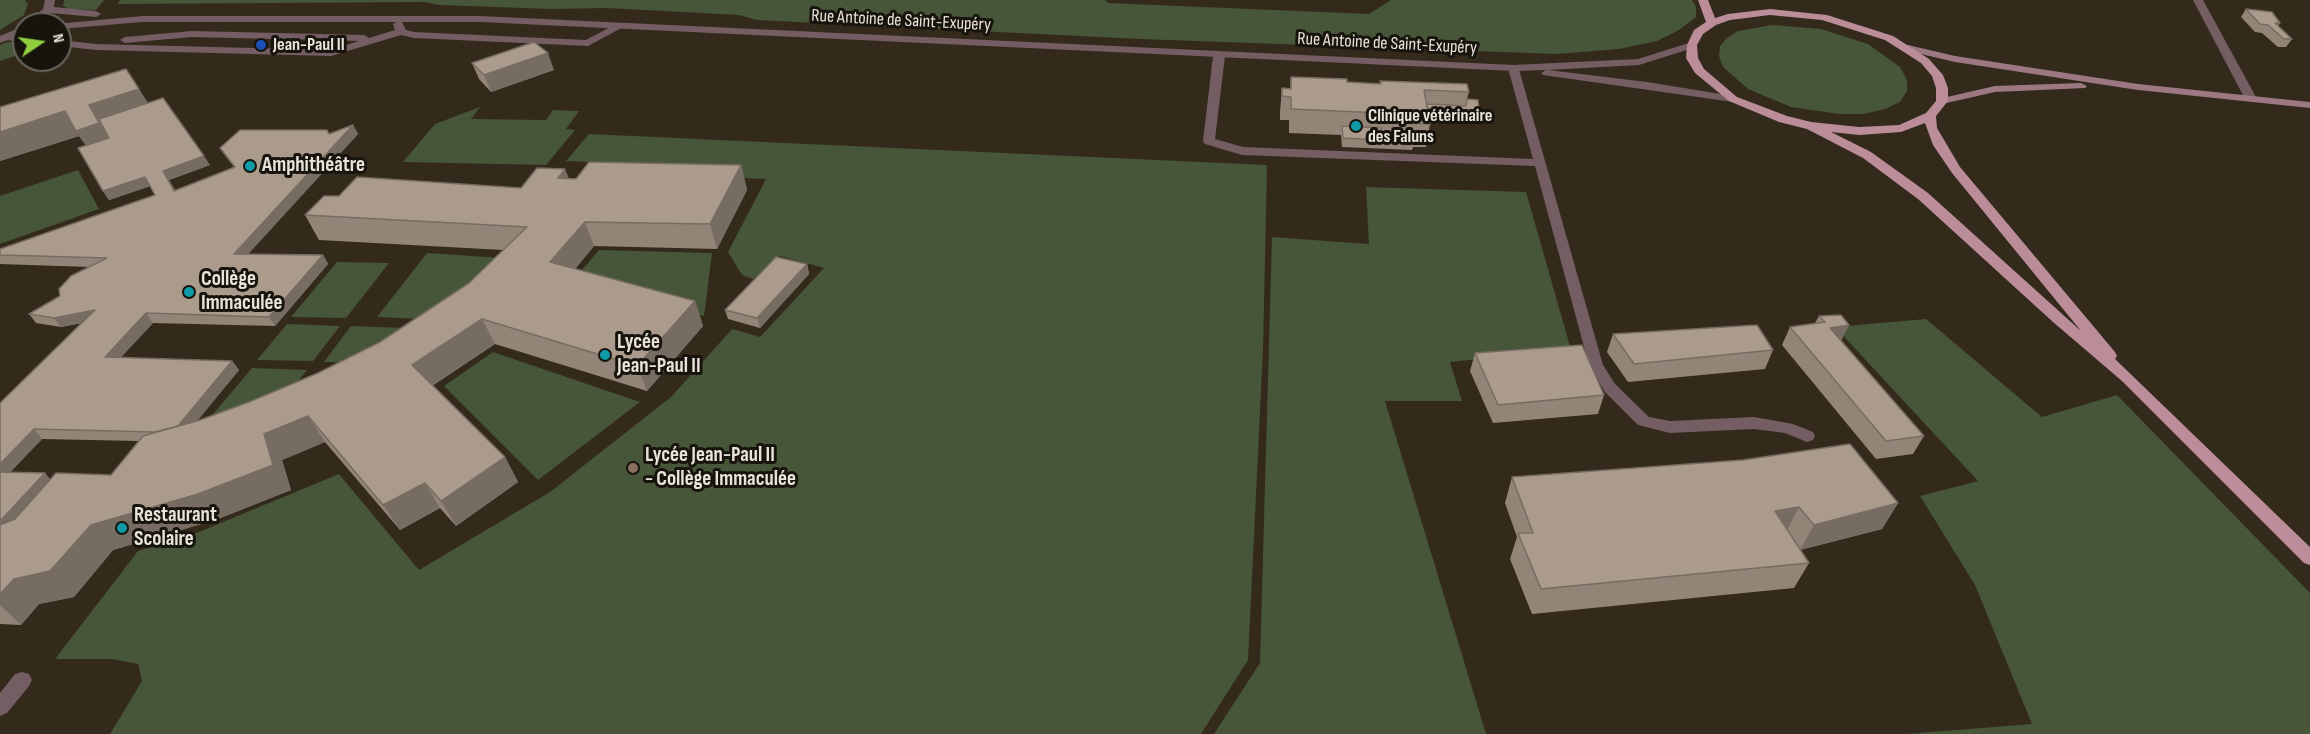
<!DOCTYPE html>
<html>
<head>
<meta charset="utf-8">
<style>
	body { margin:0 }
	#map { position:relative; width:2310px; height:734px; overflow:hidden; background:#332a1c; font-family:"Sofia Sans Condensed",sans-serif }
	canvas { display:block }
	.north { position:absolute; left:12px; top:12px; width:60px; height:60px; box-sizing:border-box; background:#17130d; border:2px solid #6b665f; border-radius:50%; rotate:77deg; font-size:16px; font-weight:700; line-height:24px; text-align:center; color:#e9e3da }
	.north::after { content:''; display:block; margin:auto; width:21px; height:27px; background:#90cd40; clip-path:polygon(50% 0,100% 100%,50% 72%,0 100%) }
</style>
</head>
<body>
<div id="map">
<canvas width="2310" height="734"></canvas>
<div class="north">N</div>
</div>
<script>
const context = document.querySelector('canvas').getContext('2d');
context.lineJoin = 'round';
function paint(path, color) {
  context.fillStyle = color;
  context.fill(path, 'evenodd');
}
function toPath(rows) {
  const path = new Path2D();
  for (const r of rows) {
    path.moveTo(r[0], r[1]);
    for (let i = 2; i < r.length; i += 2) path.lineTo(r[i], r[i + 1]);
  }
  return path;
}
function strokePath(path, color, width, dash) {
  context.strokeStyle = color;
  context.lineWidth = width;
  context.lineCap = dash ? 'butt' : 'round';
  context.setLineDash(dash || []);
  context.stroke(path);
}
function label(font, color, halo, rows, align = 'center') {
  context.font = font + ' "Sofia Sans Condensed",sans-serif';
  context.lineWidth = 6;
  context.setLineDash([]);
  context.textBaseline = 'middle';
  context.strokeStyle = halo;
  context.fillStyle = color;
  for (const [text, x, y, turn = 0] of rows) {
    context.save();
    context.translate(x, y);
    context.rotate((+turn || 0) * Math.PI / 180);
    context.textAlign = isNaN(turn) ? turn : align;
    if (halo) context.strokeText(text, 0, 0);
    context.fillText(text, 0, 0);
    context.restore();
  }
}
const green = toPath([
	[0,0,25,0,28,4,24,15,0,30],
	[64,0,104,0,96,10,70,9,63,6],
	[120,0,1105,0,1108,3,1369,14,1391,0,1692,0,1696,7,1696,17,1679,30,1657,41,1619,49,1557,54,1140,39,757,20,739,15,607,8,551,9,439,5,425,2,118,4],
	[1772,25,1821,29,1868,44,1900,67,1907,80,1907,91,1900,102,1885,109,1864,114,1839,114,1791,107,1748,89,1723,67,1719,56,1720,46,1727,38,1738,31],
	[8,42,24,43,24,53,0,61,0,45],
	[480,107,471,119,546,120,553,110,579,111,566,129,575,130,546,165,403,162,435,124],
	[589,134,1267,165,1263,350,1248,660,1201,734,110,734,142,681,138,664,112,659,55,659,138,551,194,534,339,474,419,570,550,492,671,397,732,329,760,337,824,268,780,256,753,279,742,275,728,252,766,179,611,173,617,163,566,161],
	[78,170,99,209,0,244,0,196],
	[1366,187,1526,192,1571,350,1450,362,1462,401,1385,401,1486,734,1214,734,1260,663,1272,237,1369,244],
	[599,250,712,253,704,316,571,283],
	[427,253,516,259,445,320,377,317],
	[337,262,389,263,346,318,291,317],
	[1926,319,2042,417,2117,395,2310,593,2310,734,1906,734,2032,724,1975,585,1920,496,1978,481,1835,327],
	[287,324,340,326,313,361,257,360],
	[351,326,432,329,376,363,324,362],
	[493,352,640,402,538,480,444,386],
	[252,368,307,370,276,409,192,439]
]);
const service = toPath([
	[398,21,402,22,406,30,414,32,586,40,616,24,625,26,588,46,414,38,401,35,331,56,96,50,60,46,60,40,96,44,330,50,359,41,192,37,125,43,120,40,125,37,192,31,364,35,369,38,395,30,393,24,398,21],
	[24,35,24,41,0,40,0,36,3,35,24,35],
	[1219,53,1225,56,1215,139,1243,147,1533,159,1508,68,1514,65,1518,66,1603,365,1615,384,1649,417,1670,421,1754,417,1793,424,1813,432,1815,436,1813,440,1807,442,1785,433,1754,429,1670,433,1638,425,1605,392,1589,365,1535,166,1242,155,1205,144,1203,141,1213,56,1219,53],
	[22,672,29,674,32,680,29,686,7,713,0,716,0,693,15,674,22,672]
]);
const minor = toPath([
	[2193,0,2203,0,2257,99,2255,101,2251,102,2245,99,2193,0]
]);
const tertiary = toPath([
	[45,0,55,0,54,7,96,11,101,14,96,17,50,13,38,24,27,24,43,9,45,0],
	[142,16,480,16,1514,65,1638,59,1692,42,1697,45,1696,47,1639,65,1548,70,1647,82,1733,96,1739,99,1733,102,1543,75,1541,73,1546,70,1514,71,480,22,142,22,60,29,60,24,56,24,142,16],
	[24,26,24,33,0,43,0,36,24,26]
]);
const secondary = toPath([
	[1908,45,1955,56,2138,84,2310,102,2310,108,2138,90,1955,62,1904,50,1904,46,1908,45],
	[2081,83,2087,86,2085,88,1995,92,1942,104,1936,101,1938,99,1995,86,2081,83]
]);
const primary = toPath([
	[1698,0,1708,0,1715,18,1728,14,1770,9,1827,15,1893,36,1929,59,1943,75,1948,88,1948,101,1936,116,1937,128,1960,167,2115,352,2117,356,2115,359,2310,547,2310,565,2304,563,2122,381,2053,322,1918,199,1863,158,1807,129,1779,122,1729,101,1695,73,1686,58,1687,45,1694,30,1706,22,1698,0],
	[1770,15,1822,20,1885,40,1921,63,1932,76,1936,88,1936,101,1926,113,1899,125,1859,127,1811,122,1787,116,1737,97,1704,69,1698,58,1697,45,1703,34,1716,25,1730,20,1770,15],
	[1925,123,1933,145,1952,173,2081,331,1928,193,1871,152,1831,132,1859,135,1901,132,1925,123]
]);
const wall = toPath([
	[2246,9,2280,23,2278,26,2292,39,2286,47,2278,47,2262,33,2255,32,2241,17],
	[472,63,554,70,491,92,479,79],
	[1291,77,1347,82,1380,84,1380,81,1469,92,1467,99,1479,110,1477,119,1429,117,1430,124,1426,147,1413,147,1412,150,1342,147,1341,135,1289,133,1289,120,1280,120,1280,112,1282,88,1290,89],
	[148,103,210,165,169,180,175,190,234,167,220,148,329,134,353,125,358,134,248,254,323,255,328,264,275,326,153,323,120,358,232,361,239,370,197,421,249,402,318,373,380,342,469,283,503,250,319,240,305,215,339,196,521,188,569,179,741,165,747,190,717,249,594,246,575,269,695,301,703,326,647,391,495,344,432,386,505,457,518,482,456,526,440,508,400,530,325,442,282,460,291,490,218,519,113,550,74,597,39,604,21,625,0,624,0,403,82,323,61,327,36,323,29,314,60,296,90,267,0,264,0,249,155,195,150,186,109,200,103,191,86,145,79,136,0,161,0,107],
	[42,439,139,441,111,475,50,480,45,473,10,472],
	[807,264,809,274,760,328,728,319,725,310],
	[1819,316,1849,325,1841,340,1924,436,1913,454,1876,459,1782,345,1790,327,1815,323],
	[1613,334,1773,350,1765,369,1628,382,1607,352],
	[1475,353,1604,395,1598,414,1493,423,1470,371],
	[1512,477,1898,503,1882,529,1800,550,1809,563,1794,588,1532,614,1510,559,1517,537,1505,503]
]);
const shadedWall = toPath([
	[548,53,554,70,491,92,484,75],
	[139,89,154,112,115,147,92,154,79,136,0,161,0,132],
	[353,125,358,134,240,263,234,254],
	[204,156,210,165,169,180,180,200,163,171],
	[741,165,747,190,717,249,710,224],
	[565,169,575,193,558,178],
	[145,177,151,186,109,200,103,191],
	[585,222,594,246,560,287,550,262],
	[323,255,328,264,275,326,269,317],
	[807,264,809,274,760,328,757,318],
	[695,301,703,326,647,391,637,366],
	[95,310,102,319,61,327,54,318],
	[146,313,153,323,112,367,105,357],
	[482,319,495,344,426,390,412,365],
	[1849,325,1840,343,1830,328],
	[232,361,239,370,180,442,172,433],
	[308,416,325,442,282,460,291,490,218,519,113,550,74,597,39,604,21,625,0,605,0,594,14,579,91,525,264,434],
	[34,429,42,439,0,483,0,464],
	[505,457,518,482,456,526,441,501],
	[45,473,67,499,0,530,0,521],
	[425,483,440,508,400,530,383,505],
	[1898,503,1882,529,1800,550,1814,525],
	[1799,507,1786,532,1775,511]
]);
const building = toPath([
	[2246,9,2272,12,2280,23,2275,23,2292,39,2284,39,2268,25,2260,24,2246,9],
	[534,42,548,53,484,75,472,63,534,42],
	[126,69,139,89,89,105,99,123,76,131,65,111,0,132,0,107,126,69],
	[1291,77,1347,79,1347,82,1381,84,1380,81,1467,84,1469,92,1424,90,1430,124,1384,122,1383,113,1291,109,1291,97,1282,96,1282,88,1291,89,1291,77],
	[163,98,204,156,163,171,174,191,235,167,220,148,240,130,327,130,329,134,353,125,234,254,323,255,269,317,146,313,105,357,232,361,178,426,155,432,34,429,0,464,0,403,95,310,54,318,29,314,60,296,59,289,71,276,107,258,0,255,0,249,155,195,145,177,103,191,78,148,109,138,99,119,163,98],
	[1467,99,1478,100,1479,110,1427,108,1427,104,1466,106,1467,99],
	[1342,126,1381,128,1382,136,1413,138,1414,142,1343,138,1342,126],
	[589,162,741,165,710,224,585,222,550,262,695,301,637,366,482,319,412,365,505,457,441,501,425,483,383,505,308,416,264,434,273,465,198,494,91,525,50,571,14,579,0,594,0,525,15,519,56,473,111,475,143,436,200,420,249,402,318,373,380,342,469,283,527,227,305,215,324,196,339,196,357,177,521,188,537,168,565,169,558,178,576,179,589,162],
	[776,257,807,264,757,318,725,310,776,257],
	[1841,315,1849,325,1830,328,1924,436,1886,441,1790,327,1825,322,1819,316,1841,315],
	[1757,325,1773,350,1634,364,1613,334,1757,325],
	[1582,345,1604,395,1498,405,1475,353,1582,345],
	[1850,444,1898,503,1814,525,1799,507,1775,511,1809,563,1541,589,1518,533,1533,533,1512,477,1743,460,1850,444],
	[0,472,45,473,0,521,0,472]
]);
const markers = [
	[261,45,6,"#1a4fb4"],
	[1356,126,6,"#0f9aa8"],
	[250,166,6,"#0f9aa8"],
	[189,292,6,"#0f9aa8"],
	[605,355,6,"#0f9aa8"],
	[633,468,6,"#8d6e63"],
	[122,528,6,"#0f9aa8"]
];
const farStreetnames = [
	["Rue Antoine de Saint-Exupéry",901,21,3],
	["Rue Antoine de Saint-Exupéry",1387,44,3]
];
const farPoinames = [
	["Jean-Paul II",273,45],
	["Clinique vétérinaire",1368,116],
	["des Faluns",1368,137]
];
const poiNames = [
	["Amphithéâtre",262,166],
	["Collège",201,280],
	["Immaculée",201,304],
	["Lycée",617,343],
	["Jean-Paul II",617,367],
	["Lycée Jean-Paul II",645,456],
	["- Collège Immaculée",645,480],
	["Restaurant",134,516],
	["Scolaire",134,540]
];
paint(green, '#475538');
paint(service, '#745d63');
paint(minor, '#745d63');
paint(tertiary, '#745d63');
paint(secondary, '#9c7882');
paint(primary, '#bb8d99');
paint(wall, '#928578');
paint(shadedWall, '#776c62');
paint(building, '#aa9b8c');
strokePath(building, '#776c62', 1.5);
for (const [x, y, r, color] of markers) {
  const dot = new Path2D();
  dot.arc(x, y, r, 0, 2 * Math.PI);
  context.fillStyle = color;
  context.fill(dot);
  strokePath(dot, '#17130d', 2);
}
label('18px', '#e9e3da', '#17130d', farStreetnames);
label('bold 18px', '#e9e3da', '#17130d', farPoinames, 'left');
label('bold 21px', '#e9e3da', '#17130d', poiNames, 'left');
</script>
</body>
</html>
